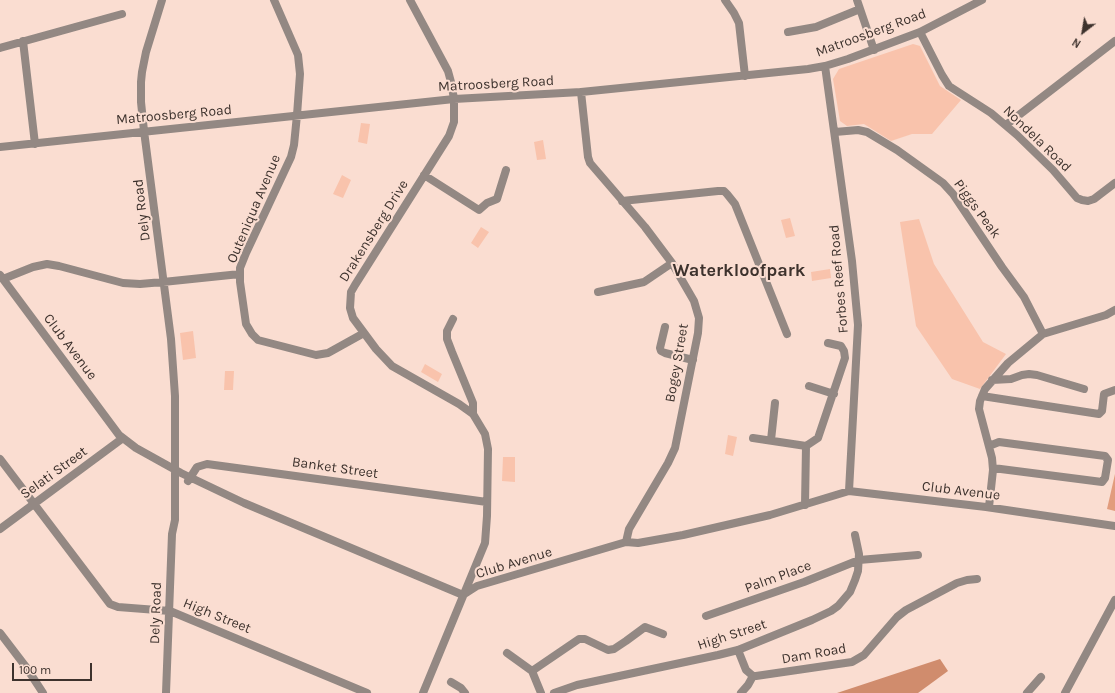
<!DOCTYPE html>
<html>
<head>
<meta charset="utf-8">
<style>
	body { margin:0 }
	#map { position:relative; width:1115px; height:693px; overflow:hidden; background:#faddd1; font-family:Karla,sans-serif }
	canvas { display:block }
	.north { position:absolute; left:1063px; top:12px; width:40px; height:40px; -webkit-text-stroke:3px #faddd1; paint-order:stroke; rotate:211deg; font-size:11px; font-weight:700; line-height:16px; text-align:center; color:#3d322d }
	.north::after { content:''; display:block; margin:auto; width:14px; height:18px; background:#3d322d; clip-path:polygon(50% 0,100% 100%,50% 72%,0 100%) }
	.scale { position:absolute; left:12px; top:663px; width:80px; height:18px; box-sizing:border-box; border:2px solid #3d322d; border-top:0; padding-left:5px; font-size:12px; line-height:14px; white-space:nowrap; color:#3d322d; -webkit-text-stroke:3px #faddd1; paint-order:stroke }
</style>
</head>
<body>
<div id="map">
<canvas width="1115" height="693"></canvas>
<div class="north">N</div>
<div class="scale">100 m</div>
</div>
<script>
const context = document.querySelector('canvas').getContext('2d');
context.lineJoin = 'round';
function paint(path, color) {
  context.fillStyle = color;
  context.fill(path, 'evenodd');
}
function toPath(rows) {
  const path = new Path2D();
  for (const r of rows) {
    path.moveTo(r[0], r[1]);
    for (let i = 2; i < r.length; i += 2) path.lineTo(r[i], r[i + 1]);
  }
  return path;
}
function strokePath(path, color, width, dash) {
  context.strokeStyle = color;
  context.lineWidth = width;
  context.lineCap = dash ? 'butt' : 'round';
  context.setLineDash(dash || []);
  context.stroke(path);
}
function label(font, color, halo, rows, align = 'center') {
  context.font = font + ' Karla,sans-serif';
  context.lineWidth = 4;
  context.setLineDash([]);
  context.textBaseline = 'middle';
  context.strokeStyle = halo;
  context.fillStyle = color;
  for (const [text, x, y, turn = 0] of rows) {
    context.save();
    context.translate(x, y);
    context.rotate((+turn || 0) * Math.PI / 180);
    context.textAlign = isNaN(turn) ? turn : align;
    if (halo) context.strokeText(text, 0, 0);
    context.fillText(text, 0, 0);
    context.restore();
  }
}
const green = toPath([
	[913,44,920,46,940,86,961,100,932,134,912,134,891,141,864,124,847,126,840,121,833,79,839,69],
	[361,123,370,124,367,144,358,142],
	[543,140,546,159,537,160,534,142],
	[342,175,351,180,343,198,333,194],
	[790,218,795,236,786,238,781,220],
	[919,219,934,264,983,342,1006,354,980,389,952,379,916,326,900,222],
	[481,227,489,232,478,248,471,243],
	[830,269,831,278,812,281,811,272],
	[193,331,196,358,183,360,180,333],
	[425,364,442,374,438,382,421,372],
	[225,371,234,371,233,390,224,390],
	[728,435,737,437,733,456,725,454],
	[503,457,515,457,515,482,502,481]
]);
const forest = toPath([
	[1115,474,1115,511,1107,509]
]);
const water = toPath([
	[940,659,948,671,918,693,837,693]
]);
const minor = toPath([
	[162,0,146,52,142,72,141,82,141,102,144,131,171,339,175,396,175,520,172,534,166,693],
	[274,0,298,55,300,74,297,115,294,145,291,157,246,253,240,268,240,282,246,324,252,334,258,340,316,355,328,353,364,333],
	[410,0,448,71,451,82,454,99,454,122,449,136,355,285,351,292,350,308,353,318,376,349,392,366,459,404,473,414,485,434,488,449,487,516,485,543,423,693],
	[725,0,734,13,739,23,745,76],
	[857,0,874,50],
	[788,32,816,27,860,9],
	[920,32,942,75,949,86,991,113,1017,135,1053,170,1077,198,1082,200,1088,201,1094,199,1115,183],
	[23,41,35,144],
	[0,48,122,14],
	[825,66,852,261,858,325,849,491],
	[581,92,588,157,590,163,645,227,672,263,694,301,699,318,698,333,675,448,668,463,629,529,626,542],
	[1006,125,1115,41],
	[835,132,858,130,867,132,897,150,943,183,953,194,1002,267,1024,297,1043,334],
	[0,147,454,99,581,92,808,69,825,66,848,59,920,32,982,0],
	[424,175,479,210,487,203,497,199,506,170],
	[622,201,718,191,724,191,727,194,735,204,787,334],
	[0,275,119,435,136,448,181,473,244,503,463,595],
	[3,279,33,267,47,264,59,266,123,283,140,284,163,282,240,274],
	[598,292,644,282,672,263],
	[453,319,447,331,447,339,452,352,473,403,473,414],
	[665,327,660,348,661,351,665,353,693,360],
	[992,380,1011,379,1022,375,1029,374,1037,375,1084,389],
	[809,386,834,394],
	[982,396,1099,414,1102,411,1104,394,1115,390],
	[753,438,806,446,818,438,845,358,844,351,841,346,828,343],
	[771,440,775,403],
	[989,446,999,442,1105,456,1108,460,1105,478,1102,482,993,468],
	[0,459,110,604,118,607,170,611,367,693],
	[188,481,197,467,207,464,487,502],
	[805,505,806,446],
	[989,507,993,470,992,458,979,409,980,401,985,389,1008,363,1043,334,1106,315,1115,310],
	[0,529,123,438],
	[463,595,477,586,626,542,638,543,683,535,770,515,849,491,986,507,1115,526],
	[706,616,804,582,859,560,918,555],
	[0,633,26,667,43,693],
	[738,650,746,670,753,676,756,676,852,662,864,655,897,617,906,610,957,583,967,580,977,579],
	[507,653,532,671,579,639,585,639,608,650,614,649,626,641,645,627,663,634],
	[532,671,541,693],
	[451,682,461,688,465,693],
	[554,693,577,685,718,655,738,650,812,620,831,611,838,606,850,592,855,580,858,571,859,554,855,535],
	[741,693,748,685,753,676],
	[1027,693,1041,677],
	[1065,693,1115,600]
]);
const streetNames = [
	["Matroosberg Road",871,33,-20],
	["Matroosberg Road",496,84,-3],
	["Matroosberg Road",174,115,-5],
	["Nondela Road",1037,139,44],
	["Outeniqua Avenue",254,209,-67],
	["Piggs Peak",977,209,54],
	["Dely Road",142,210,-97],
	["Drakensberg Drive",374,231,-58],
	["Forbes Reef Road",839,279,-95],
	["Club Avenue",70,347,53],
	["Bogey Street",677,363,-80],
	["Banket Street",335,468,8],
	["Selati Street",54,473,-36],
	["Club Avenue",961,491,7],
	["Club Avenue",514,563,-17],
	["Palm Place",778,577,-20],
	["Dely Road",156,613,-88],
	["High Street",217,616,22],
	["High Street",732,635,-18],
	["Dam Road",814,654,-10]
];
const districtNames = [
	["Waterkloofpark",739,271]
];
paint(green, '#f9c3ac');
paint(forest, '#e29c7d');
paint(water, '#d08c6d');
strokePath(minor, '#938883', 8);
label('14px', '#3d322d', '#faddd1', streetNames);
label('bold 18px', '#3d322d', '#faddd1', districtNames);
</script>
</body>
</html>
